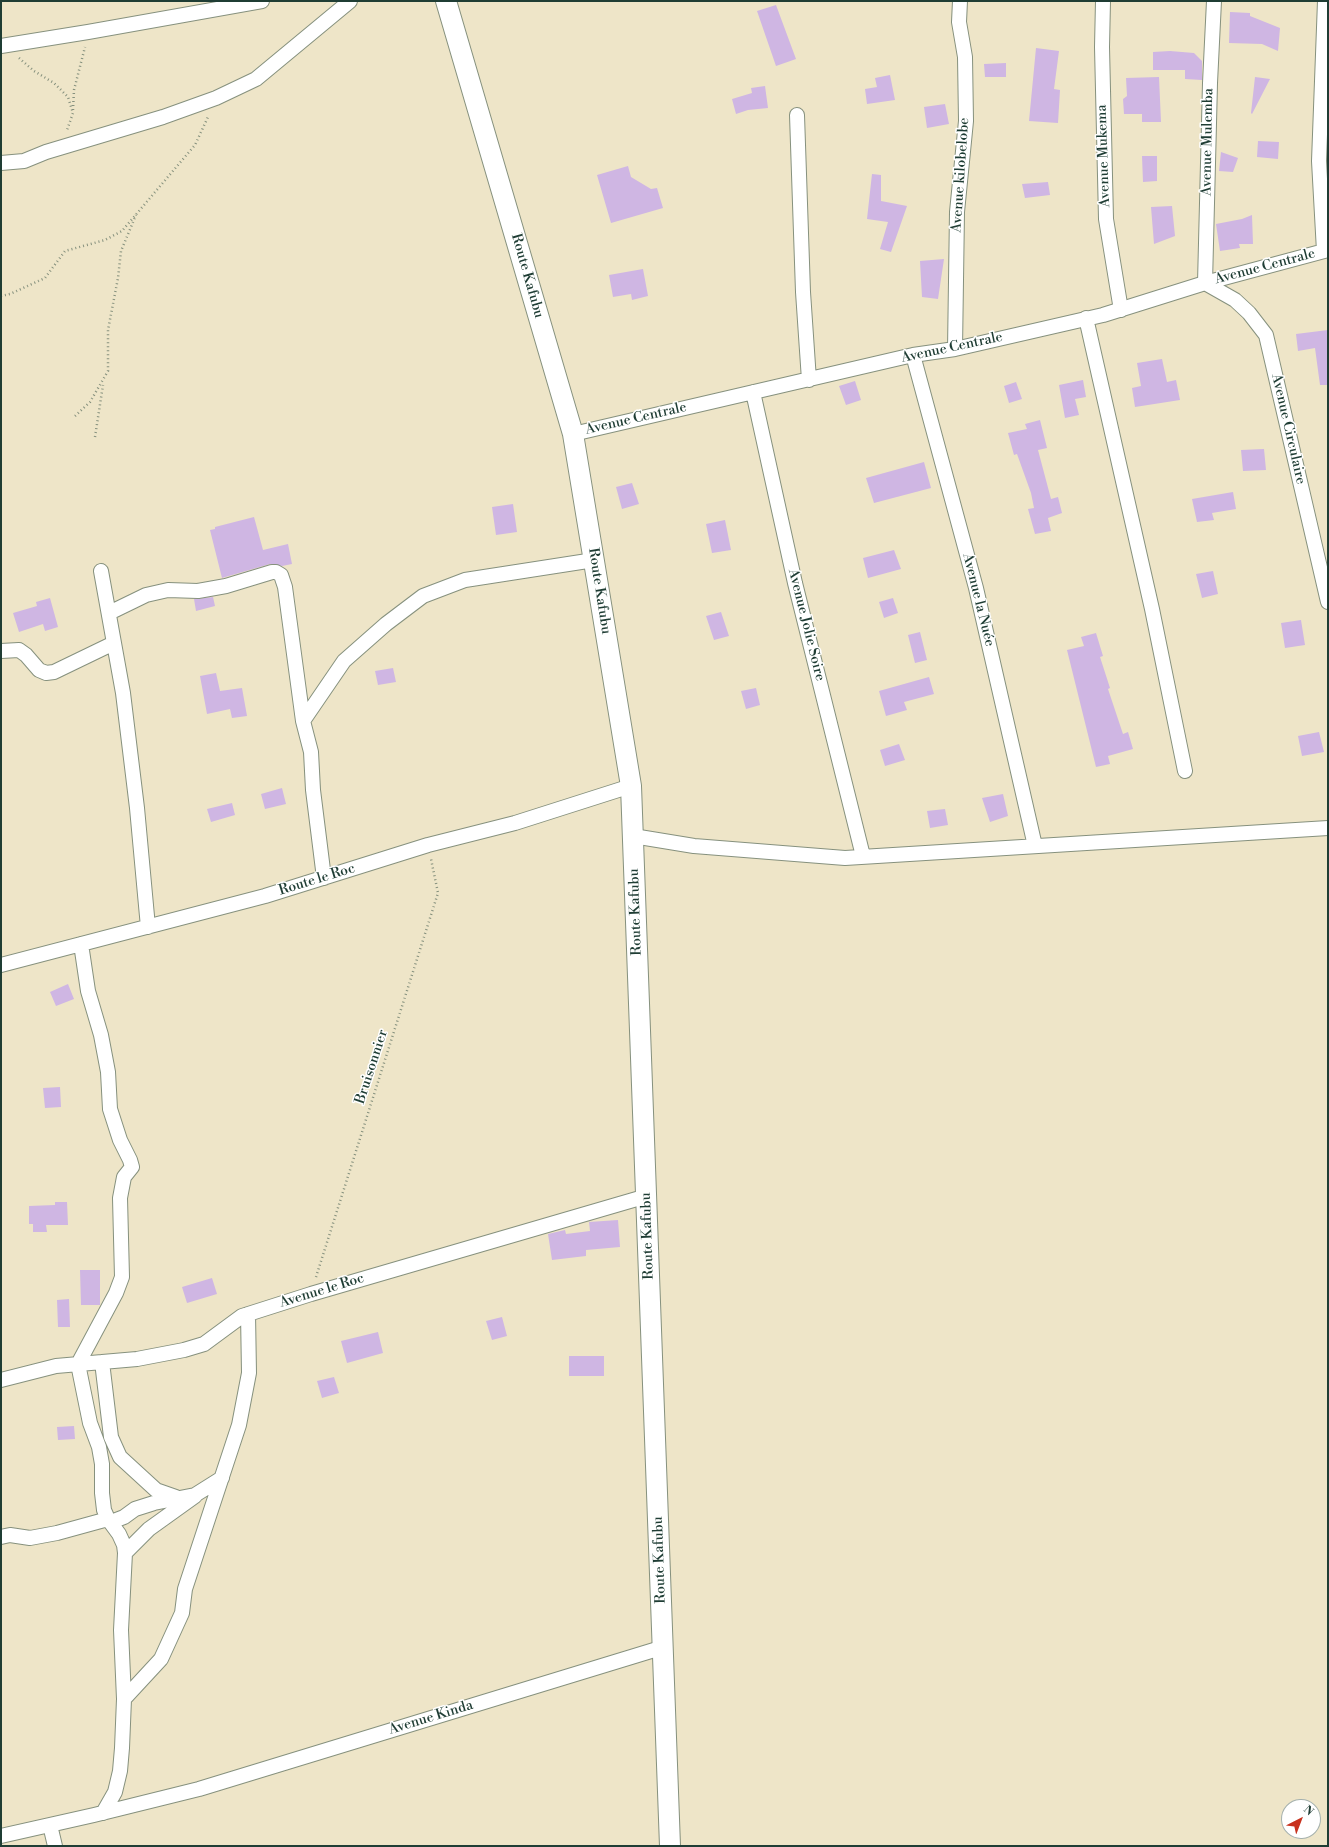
<!DOCTYPE html>
<html>
<head>
<meta charset="utf-8">
<style>
	body { margin:0 }
	#map { position:relative; width:1329px; height:1847px; overflow:hidden; background:#eee5c8; font-family:"Libre Bodoni",serif }
	canvas { display:block }
	.frame { position:absolute; inset:0; border:2px solid #1f3d34; pointer-events:none }
	.north { position:absolute; left:1281px; top:1799px; width:40px; height:40px; box-sizing:border-box; background:#fff; border:1px solid #a5b1ae; border-radius:50%; rotate:42deg; font-size:11px; font-weight:700; line-height:16px; text-align:center; color:#1f3d34 }
	.north::after { content:''; display:block; margin:auto; width:14px; height:18px; background:#c8321e; clip-path:polygon(50% 0,100% 100%,50% 72%,0 100%) }
</style>
</head>
<body>
<div id="map">
<canvas width="1329" height="1847"></canvas>
<div class="frame"></div>
<div class="north">N</div>
</div>
<script>
const context = document.querySelector('canvas').getContext('2d');
context.lineJoin = 'round';
function paint(path, color) {
  context.fillStyle = color;
  context.fill(path, 'evenodd');
}
function toPath(rows) {
  const path = new Path2D();
  for (const r of rows) {
    path.moveTo(r[0], r[1]);
    for (let i = 2; i < r.length; i += 2) path.lineTo(r[i], r[i + 1]);
  }
  return path;
}
function strokePath(path, color, width, dash) {
  context.strokeStyle = color;
  context.lineWidth = width;
  context.lineCap = dash ? 'butt' : 'round';
  context.setLineDash(dash || []);
  context.stroke(path);
}
function label(font, color, halo, rows, align = 'center') {
  context.font = font + ' "Libre Bodoni",serif';
  context.lineWidth = 3;
  context.setLineDash([]);
  context.textBaseline = 'middle';
  context.strokeStyle = halo;
  context.fillStyle = color;
  for (const [text, x, y, turn = 0] of rows) {
    context.save();
    context.translate(x, y);
    context.rotate((+turn || 0) * Math.PI / 180);
    context.textAlign = isNaN(turn) ? turn : align;
    if (halo) context.strokeText(text, 0, 0);
    context.fillText(text, 0, 0);
    context.restore();
  }
}
const building = toPath([
	[776,5,796,59,776,66,757,11],
	[1230,12,1250,13,1250,16,1280,28,1278,51,1262,44,1229,43],
	[1036,48,1059,51,1054,89,1060,90,1058,123,1029,121],
	[1170,51,1194,53,1202,61,1202,80,1185,79,1185,70,1153,70,1153,52],
	[1006,63,1006,77,985,77,984,64],
	[890,75,895,100,867,104,865,89,877,87,875,78],
	[1159,77,1161,122,1142,122,1142,114,1124,114,1123,99,1127,96,1126,78],
	[1255,77,1270,79,1252,114,1251,113],
	[765,86,768,108,748,110,736,114,732,99,752,93,751,88],
	[945,104,949,124,927,128,924,107],
	[1258,141,1279,142,1278,159,1257,157],
	[1221,152,1238,158,1233,172,1219,171],
	[1142,156,1157,156,1157,181,1143,182],
	[628,166,631,177,651,189,657,188,663,208,611,223,597,175],
	[872,174,881,175,881,201,907,206,891,252,880,249,888,222,867,219],
	[1048,182,1050,195,1025,198,1022,184],
	[1172,206,1175,236,1154,244,1151,207],
	[1252,215,1253,244,1239,244,1240,248,1220,251,1216,224,1242,219],
	[944,259,938,299,922,297,920,261],
	[643,269,648,296,632,300,631,294,613,297,609,275],
	[1328,330,1328,385,1320,385,1315,348,1298,351,1296,334],
	[1162,359,1167,382,1176,380,1180,400,1135,407,1132,388,1141,386,1137,363],
	[1083,380,1086,397,1075,399,1079,415,1065,418,1059,385],
	[855,381,861,400,846,405,839,386],
	[1016,382,1022,399,1009,403,1004,386],
	[1040,420,1047,448,1038,450,1051,499,1058,497,1062,513,1048,518,1051,531,1035,534,1028,509,1034,508,1031,493,1017,454,1014,455,1008,433,1027,429,1025,424],
	[1264,449,1266,470,1243,471,1241,450],
	[924,462,931,488,874,503,866,478],
	[632,483,639,504,622,509,616,487],
	[1233,492,1236,509,1212,513,1214,520,1197,522,1192,499],
	[513,504,517,532,496,535,492,507],
	[254,517,263,550,288,544,292,564,282,566,270,564,222,578,210,530,215,529,215,527],
	[725,520,731,550,712,553,706,524],
	[894,550,901,569,868,578,863,558],
	[1213,571,1218,594,1202,598,1196,574],
	[213,597,215,606,196,611,194,599],
	[50,598,58,627,45,631,43,624,19,632,13,613,37,606,36,602],
	[893,598,898,613,884,618,879,602],
	[721,612,729,636,714,640,706,616],
	[1301,620,1305,645,1285,648,1281,623],
	[920,632,927,660,915,663,908,635],
	[1096,633,1103,656,1100,657,1110,688,1108,689,1123,734,1128,732,1133,749,1108,756,1110,764,1096,767,1067,650,1084,646,1081,637],
	[393,668,396,682,378,685,375,671],
	[216,673,220,691,242,688,247,716,232,718,230,709,207,714,200,676],
	[929,677,934,694,904,702,907,710,886,716,879,691],
	[756,688,760,705,746,709,741,691],
	[1319,732,1324,752,1302,756,1298,736],
	[899,744,905,760,885,766,880,750],
	[282,788,286,804,265,809,261,794],
	[1003,794,1008,816,990,822,982,798],
	[232,803,235,815,211,822,207,809],
	[945,809,948,825,930,828,927,811],
	[68,984,74,999,56,1006,50,992],
	[60,1087,61,1107,45,1108,43,1088],
	[55,1202,67,1202,68,1225,46,1225,47,1232,33,1232,33,1224,29,1224,29,1206,55,1205],
	[618,1220,620,1247,586,1250,586,1256,552,1260,548,1234,565,1230,566,1234,590,1231,589,1222],
	[80,1270,100,1270,100,1305,81,1305],
	[212,1278,217,1294,187,1303,182,1287],
	[69,1299,70,1327,58,1327,57,1300],
	[502,1317,507,1336,492,1340,486,1321],
	[378,1332,383,1353,347,1363,341,1341],
	[569,1356,604,1356,604,1376,569,1376],
	[334,1377,339,1393,322,1398,317,1381],
	[74,1426,75,1439,58,1440,57,1427]
]);
const path = toPath([
	[19,58,34,71,54,83,68,97,73,113,67,130],
	[73,110,74,90,85,47],
	[1,296,10,294,45,278,65,251,105,240,122,231,195,145,208,117],
	[75,416,90,402,108,371,108,330,118,278,121,251,136,215],
	[95,437,103,385],
	[316,1277,438,893,431,859]
]);
const street = toPath([
	[1103,1,1102,47,1106,219,1121,310],
	[1214,1,1210,83,1205,283,1235,300,1249,313,1266,335,1328,602],
	[1,46,88,32,262,1],
	[797,115,803,292,809,380],
	[1,163,24,161,46,152,163,117,216,98,256,79,350,1],
	[1324,251,1319,161,1325,1],
	[1086,318,1152,609,1185,771],
	[955,349,957,212,966,121,965,57,959,22,960,1],
	[913,355,976,588,1035,846],
	[753,392,795,583,863,856],
	[573,434,913,355,955,349,1103,315,1205,283,1328,250],
	[101,571,123,693,137,808,148,927],
	[109,613,146,595,168,590,198,591,226,586,272,572,276,572,281,575,285,587,303,721],
	[1,651,19,650,26,655,39,670,46,673,54,672,114,643],
	[633,836,694,846,845,858,1328,828],
	[324,878,313,790,311,752,303,721,344,661,386,624,423,596,465,580,594,560],
	[81,944,88,991,101,1035,108,1072,110,1109,120,1140,130,1160,132,1167,124,1177,120,1198,122,1277,116,1293,78,1364,90,1423,99,1447,102,1464,102,1493,104,1510,108,1519,119,1534,124,1545,125,1553,121,1630,124,1699,122,1748,120,1771,115,1792,103,1813],
	[1,965,265,896,428,845,515,823,631,786],
	[102,1362,111,1437,120,1457,156,1490,176,1497],
	[1,1380,56,1366,137,1359,184,1350,204,1344,242,1316,311,1294,647,1196],
	[111,1522,124,1517,135,1509,154,1503,195,1495,222,1478],
	[1,1537,10,1535,30,1538,57,1533,108,1519],
	[125,1553,149,1529,195,1496],
	[124,1699,161,1659,182,1613,185,1589,239,1425,249,1373,248,1314],
	[50,1825,55,1846],
	[1,1836,94,1815,199,1789,664,1647]
]);
const secondary = toPath([
	[446,1,573,434,631,786,670,1846]
]);
const streetNames = [
	["Avenue Mulemba",1208,142,-89],
	["Avenue Mukema",1104,156,-92],
	["Avenue kilobelobe",961,175,-86],
	["Avenue Centrale",1265,267,-15],
	["Route Kafubu",527,276,74],
	["Avenue Centrale",952,348,-12],
	["Avenue Centrale",636,419,-13],
	["Avenue Circulaire",1288,429,77],
	["Route Kafubu",599,591,81],
	["Avenue la Nuée",978,600,76],
	["Avenue Jolie Soire",806,625,76],
	["Route le Roc",317,880,-17],
	["Route Kafubu",636,912,-92],
	["Bruisonnier",372,1067,-72],
	["Route Kafubu",648,1236,-92],
	["Avenue le Roc",322,1291,-17],
	["Route Kafubu",660,1560,-92],
	["Avenue Kinda",431,1718,-17]
];
paint(building, '#cfb6e3');
strokePath(street, '#86917e', 16);
strokePath(secondary, '#86917e', 22);
strokePath(path, '#86917e', 2.5, [1, 3]);
strokePath(street, '#fff', 14);
strokePath(secondary, '#fff', 20);
label('14px', '#1f3d34', '#fff', streetNames);
</script>
</body>
</html>
